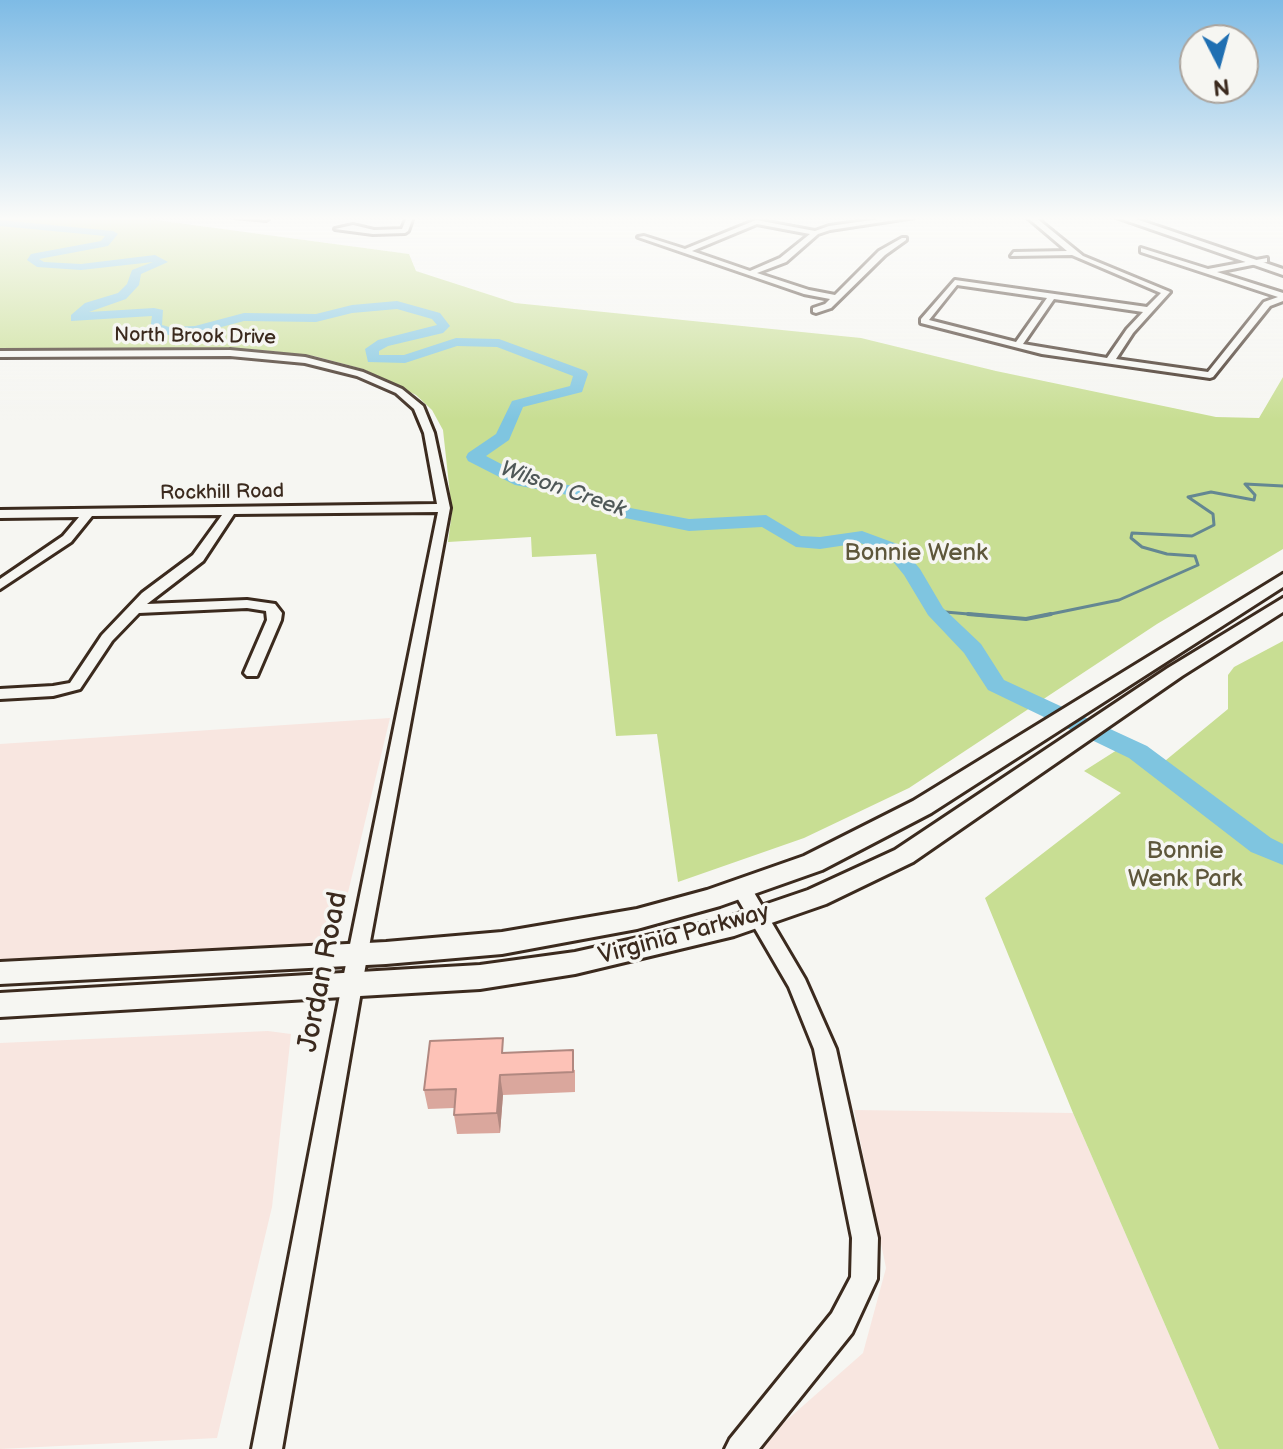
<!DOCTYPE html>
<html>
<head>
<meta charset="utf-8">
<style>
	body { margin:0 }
	#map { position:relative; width:1283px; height:1449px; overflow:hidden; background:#f6f6f2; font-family:"Balsamiq Sans",sans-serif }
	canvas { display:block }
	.north { position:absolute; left:1179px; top:24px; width:80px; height:80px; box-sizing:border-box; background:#f6f6f2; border:2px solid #aba49d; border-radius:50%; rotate:174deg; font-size:22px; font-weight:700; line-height:32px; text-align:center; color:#3b2a1e }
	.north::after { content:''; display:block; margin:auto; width:28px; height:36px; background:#1f6fb2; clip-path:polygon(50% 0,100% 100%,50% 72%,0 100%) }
</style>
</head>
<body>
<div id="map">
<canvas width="1283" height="1449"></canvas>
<div class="north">N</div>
</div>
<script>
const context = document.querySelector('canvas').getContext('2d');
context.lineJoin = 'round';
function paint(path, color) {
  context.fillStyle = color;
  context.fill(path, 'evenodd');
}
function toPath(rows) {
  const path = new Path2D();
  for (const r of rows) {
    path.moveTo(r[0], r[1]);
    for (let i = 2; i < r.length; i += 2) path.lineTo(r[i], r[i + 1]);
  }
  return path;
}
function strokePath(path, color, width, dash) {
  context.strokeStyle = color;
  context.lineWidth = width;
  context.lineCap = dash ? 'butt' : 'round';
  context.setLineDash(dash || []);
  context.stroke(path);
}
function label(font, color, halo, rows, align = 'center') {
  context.font = font + ' "Balsamiq Sans",sans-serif';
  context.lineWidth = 7;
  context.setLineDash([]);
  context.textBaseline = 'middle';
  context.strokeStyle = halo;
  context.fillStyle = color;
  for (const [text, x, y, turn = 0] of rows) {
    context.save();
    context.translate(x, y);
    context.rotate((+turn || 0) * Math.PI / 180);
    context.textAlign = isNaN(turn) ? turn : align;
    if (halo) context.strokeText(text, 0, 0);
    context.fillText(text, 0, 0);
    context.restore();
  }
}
const built = toPath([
	[390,718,338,934,322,943,154,956,0,963,0,744],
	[268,1031,291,1034,272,1207,217,1438,0,1449,0,1043],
	[854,1110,1073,1113,1219,1449,754,1449,863,1353,886,1268]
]);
const green = toPath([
	[0,217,133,217,409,254,416,271,515,303,861,338,996,371,1216,417,1259,418,1283,377,1283,549,1157,624,909,788,804,838,678,882,657,734,616,736,596,554,532,557,531,537,448,542,452,512,443,430,432,410,416,395,363,369,314,356,251,349,0,350],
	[1283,641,1283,1449,1219,1449,1073,1113,985,898,1121,793,1084,771,1128,743,1160,765,1228,709,1228,675,1234,667]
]);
const streamFar1 = toPath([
	[934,611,991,616],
	[1041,616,1119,600,1198,565,1195,556,1167,554,1142,547,1131,538,1132,533,1192,536,1214,525,1213,514,1188,497,1211,492,1254,500,1255,495,1245,484,1283,486]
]);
const stream = toPath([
	[968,614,1026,619,1051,614]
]);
const river = toPath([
	[0,220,113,231,118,234,108,246,39,259,44,262,81,264,155,255,168,262,141,274,139,285,126,299,89,312,154,308,163,310,162,325,169,327,195,326,244,313,316,314,352,305,397,301,440,313,450,326,443,333,388,346,379,351,379,355,404,355,456,338,499,339,586,371,588,374,582,392,523,407,509,440,486,456,526,477,584,488,625,507,689,519,766,515,801,536,820,537,862,531,900,545,920,569,943,608,981,644,1004,680,1147,746,1271,838,1283,844,1283,865,1251,852,1129,758,988,690,964,653,928,615,904,575,886,553,860,543,820,549,796,547,762,527,689,531,620,517,573,496,515,485,468,461,466,457,468,453,496,434,512,401,570,386,573,376,497,347,457,346,405,363,368,362,365,349,378,340,437,325,432,319,397,309,352,313,316,322,244,321,195,334,168,335,150,330,152,316,71,321,71,315,85,303,118,293,127,284,132,270,153,262,81,270,37,267,27,260,31,254,101,241,105,236,0,226,0,220]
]);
const minor = toPath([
	[235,217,269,217,269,218,266,220,235,217],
	[407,217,413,217,408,231,405,233,373,234,335,229,353,225,374,230,402,229,407,217],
	[894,217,915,217,830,230,818,234,786,262,757,273,809,290,835,295,879,251,902,238,906,238,906,240,885,255,831,308,816,313,813,312,813,308,825,304,830,299,804,294,638,237,644,236,685,249,756,220,815,231,829,226,894,217],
	[757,224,810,234,780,258,750,271,692,251,757,224],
	[1027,217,1035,217,1083,256,1170,292,1133,333,1116,359,1208,372,1264,302,1278,297,1141,252,1141,248,1208,269,1267,258,1267,262,1217,272,1283,293,1283,301,1270,306,1213,377,1210,378,1042,354,921,323,921,319,955,280,1147,307,1161,293,1072,255,1011,256,1014,252,1067,251,1027,217],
	[957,285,1047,298,1016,342,929,320,957,285],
	[1054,299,1143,312,1127,329,1107,358,1023,344,1054,299],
	[230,350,305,357,363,372,402,389,423,406,434,433,450,508,364,974,282,1449,252,1449,344,974,438,512,234,514,203,561,147,604,247,600,275,604,282,613,281,620,257,676,247,676,244,673,267,620,266,611,247,608,139,613,112,641,80,689,53,696,0,699,0,689,53,686,70,683,102,635,142,593,193,555,222,515,92,516,71,542,0,589,0,579,63,536,79,517,0,518,0,510,437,504,424,433,414,409,396,393,357,376,305,363,230,356,0,357,0,351,230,350],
	[742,882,749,884,805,979,836,1049,878,1238,877,1279,852,1333,759,1449,725,1449,730,1439,832,1313,851,1277,852,1238,814,1049,789,987,732,889,735,884,742,882]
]);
const major = toPath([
	[1116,217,1130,217,1283,269,1283,275,1116,217],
	[1283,574,1283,587,931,813,822,870,720,906,637,929,502,954,386,964,0,984,0,962,386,942,502,932,637,909,707,890,804,856,913,801,1283,574],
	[1283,598,1283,612,1182,676,913,862,826,904,734,936,575,974,480,989,0,1017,0,993,480,965,575,952,723,919,808,890,895,850,1168,668,1283,598]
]);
const wall = toPath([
	[505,1053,575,1070,575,1092,503,1095,500,1133,457,1134,454,1115,454,1108,428,1109,424,1090]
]);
const shadedWall = toPath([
	[500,1075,503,1095,500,1133,497,1113]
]);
const building = toPath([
	[503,1038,502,1053,573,1050,573,1072,500,1075,497,1113,454,1115,456,1089,424,1090,430,1041,503,1038]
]);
const farStreetnames = [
	["North Brook Drive",195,337,1],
	["Rockhill Road",222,493,-1]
];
const farWaternames = [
	["Wilson Creek",563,490,19]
];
const parkNames = [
	["Bonnie Wenk",916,554],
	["Bonnie",1185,852],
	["Wenk Park",1185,880]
];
const streetNames = [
	["Virginia Parkway",684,935,-15]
];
const nearStreetnames = [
	["Jordan Road",324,972,-79]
];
paint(built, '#f8e6e0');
paint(green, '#c8de93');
strokePath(streamFar1, '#648792', 3);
strokePath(stream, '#648792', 4);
paint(river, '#7fc5e0');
strokePath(minor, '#3b2a1e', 6);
strokePath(major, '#3b2a1e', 6);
paint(minor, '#f6f6f2');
paint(major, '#f6f6f2');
paint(wall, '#daa79d');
paint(shadedWall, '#b18880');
paint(building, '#fdc2b7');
strokePath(building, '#b18880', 2);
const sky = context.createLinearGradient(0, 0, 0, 420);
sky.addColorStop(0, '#7ebbe5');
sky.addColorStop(0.52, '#fbfbf9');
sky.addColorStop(1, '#fbfbf900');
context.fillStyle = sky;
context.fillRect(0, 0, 1283, 420);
label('20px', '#3b2a1e', '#f6f6f2', farStreetnames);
label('italic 22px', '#4f5858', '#f6f6f2', farWaternames);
label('24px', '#5e573b', '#f6f6f2', parkNames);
label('24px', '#3b2a1e', '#f6f6f2', streetNames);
label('28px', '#3b2a1e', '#f6f6f2', nearStreetnames);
</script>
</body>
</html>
